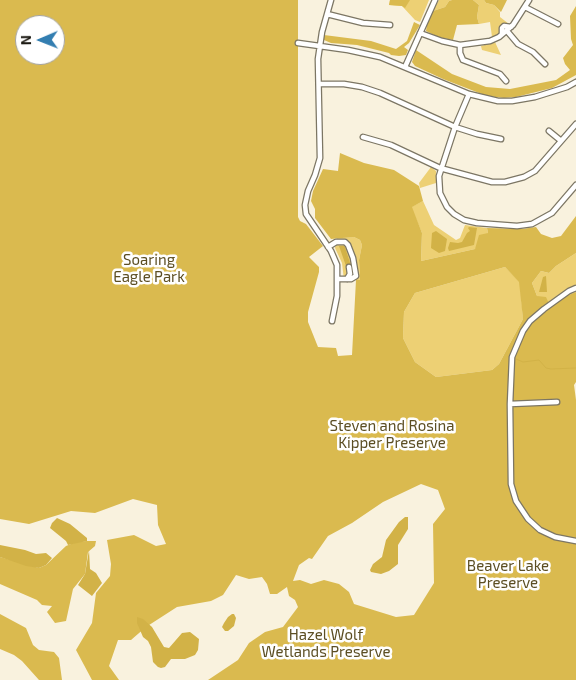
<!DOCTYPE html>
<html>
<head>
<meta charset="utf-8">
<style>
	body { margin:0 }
	#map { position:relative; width:576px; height:680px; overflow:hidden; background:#f9f2de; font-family:"Exo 2",sans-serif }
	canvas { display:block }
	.north { position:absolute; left:15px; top:15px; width:50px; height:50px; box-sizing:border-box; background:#fff; border:1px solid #a4a3a0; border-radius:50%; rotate:269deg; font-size:14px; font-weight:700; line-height:20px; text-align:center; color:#1b1912 }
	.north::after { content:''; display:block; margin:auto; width:18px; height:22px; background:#337eb1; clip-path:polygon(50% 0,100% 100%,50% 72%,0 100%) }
</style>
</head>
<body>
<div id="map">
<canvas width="576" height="680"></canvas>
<div class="north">N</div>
</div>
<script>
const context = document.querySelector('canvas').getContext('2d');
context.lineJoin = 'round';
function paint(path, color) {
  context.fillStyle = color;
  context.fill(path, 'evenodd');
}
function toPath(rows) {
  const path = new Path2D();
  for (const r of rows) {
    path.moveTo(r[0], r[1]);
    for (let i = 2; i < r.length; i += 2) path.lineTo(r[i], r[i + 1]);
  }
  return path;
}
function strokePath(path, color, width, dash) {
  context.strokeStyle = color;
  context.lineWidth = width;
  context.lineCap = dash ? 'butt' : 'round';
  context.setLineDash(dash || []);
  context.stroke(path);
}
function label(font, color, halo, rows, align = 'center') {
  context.font = font + ' "Exo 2",sans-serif';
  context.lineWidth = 5;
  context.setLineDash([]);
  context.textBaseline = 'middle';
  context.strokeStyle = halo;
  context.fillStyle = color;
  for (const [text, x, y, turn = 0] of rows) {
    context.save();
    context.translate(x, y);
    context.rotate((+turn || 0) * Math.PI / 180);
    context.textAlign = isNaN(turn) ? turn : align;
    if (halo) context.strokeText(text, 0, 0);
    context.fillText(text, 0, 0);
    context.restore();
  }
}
const green = toPath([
	[390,0,429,0,420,22,415,20,402,6,389,5],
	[439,0,452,0,449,1,445,7,433,11],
	[473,0,484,0,486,3,494,5,500,12,500,17,509,24,502,25,499,34,492,37,490,22,479,24,477,17,479,5],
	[495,42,501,55,482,50,481,46],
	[431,167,436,171,436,183,420,188,419,183],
	[423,201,434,225,456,240,460,238,465,225,487,228,488,233,475,249,421,261,422,233,411,207],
	[354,237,360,240,362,245,359,260,360,280,344,280,342,263,335,248,337,238],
	[576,253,576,292,566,296,549,307,537,296,532,283,541,271,549,273,556,266],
	[505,267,520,282,523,319,499,364,492,370,436,377,415,362,403,338,404,312,415,293]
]);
const forest = toPath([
	[0,0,298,0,298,217,300,221,306,224,323,246,309,257,319,267,319,272,308,312,308,322,318,347,336,348,338,356,352,355,356,280,360,280,359,260,362,245,360,240,354,237,331,239,315,218,315,209,311,201,313,191,323,169,338,171,340,153,364,163,394,170,419,186,423,201,412,207,422,233,421,261,475,249,479,235,488,233,487,228,522,229,536,227,541,234,552,238,561,236,576,216,576,253,556,266,549,273,541,271,532,283,537,296,546,297,550,306,566,296,576,292,576,382,574,385,576,400,576,680,208,680,238,660,249,643,265,632,283,627,298,607,295,600,289,596,287,587,277,594,270,594,267,584,262,577,249,579,236,575,223,595,211,601,177,607,146,627,131,640,118,640,109,666,119,680,92,680,76,650,92,623,96,593,110,576,111,564,107,540,134,535,156,546,166,544,158,525,157,505,133,499,95,513,71,511,29,524,0,519],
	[25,25,55,25,55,55,25,55],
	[505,267,519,282,523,319,499,364,492,370,436,377,415,362,403,338,404,312,415,293],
	[421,484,438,490,445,509,433,524,434,583,414,615,396,617,354,604,349,592,339,584,324,580,311,584,300,580,293,581,299,565,309,558,312,559,328,536,352,523,383,502],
	[390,0,410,0,405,8,402,6,389,5],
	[452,0,473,0,479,5,477,17,479,24,457,25,453,40,438,37,426,31,427,24,433,11,445,7,449,1],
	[484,0,507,0,501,12,494,5,486,3],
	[576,6,576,75,552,88,516,97,504,98,487,96,443,79,415,66,412,62,416,50,452,74,486,87,510,89,556,80,570,70,565,64,563,58,573,45,571,39,570,16],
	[414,22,420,25,409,43,404,47,408,50,406,55,399,56,391,55,389,53,357,45,331,43,324,40,324,35,371,41,396,49,407,41],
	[87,541,96,541,95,546,88,552,85,574,73,589,66,621,55,623,47,612,52,606,42,605,37,600,0,584,0,557,39,568,46,565,66,546,76,542],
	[0,614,26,628,33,645,39,650,54,652,59,658,62,680,39,680,22,661,14,655,0,649]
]);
const water = toPath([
	[469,227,477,228,474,245,449,251,448,248,450,242,458,243,462,242,467,233,470,231,468,228],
	[436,231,447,239,445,251,439,253,431,248,432,233],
	[339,246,344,246,345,247,351,266,346,266],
	[546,276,547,292,539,292,543,277],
	[405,517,408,517,408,529,398,545,398,564,389,571,381,574,371,572,370,570,373,564,382,557,386,540,399,522],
	[57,518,70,524,87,538,87,541,68,545,66,541,50,528,52,523],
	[0,545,25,550,36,554,46,553,52,558,46,565,39,568,26,566,0,557],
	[89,550,90,569,96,573,102,583,92,596,78,585,85,574],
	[232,614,234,614,236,618,234,626,228,631,225,631,222,627,224,623,228,617],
	[137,617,143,619,152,627,164,647,169,648,182,633,190,632,199,639,198,650,195,655,185,659,171,659,165,667,161,668,158,667,153,662,151,647,148,641,143,637,137,623]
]);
const stream = toPath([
	[516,359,523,362,539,360,546,368,551,369,576,368]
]);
const minor = toPath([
	[331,0,322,32,318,59,320,158,315,175,308,191,305,205,306,214,331,251,337,265,337,296,332,321],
	[525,7,558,24],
	[327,14,363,23,390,25],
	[507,31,518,44,533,52,545,64],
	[420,33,442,41,460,45,490,41,499,37,513,25,529,0],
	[502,34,502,28,504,26,511,27],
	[298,43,348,50,380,57,469,94,498,101,512,101,535,97,567,87,576,82],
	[460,45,460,53,463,60,500,74,506,81],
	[405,67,435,0],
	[319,84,344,84,362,87,380,93,455,127,477,134,501,139],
	[469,94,455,127,439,176,440,193,447,207,454,214,464,220,477,223,517,226,532,224,552,213,576,185],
	[549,131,560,140],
	[363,137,391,145,440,168,492,182,505,182,524,177,535,171,576,124],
	[328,247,336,242,345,242,348,245,353,258,356,276,351,279,338,279],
	[347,279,350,274,349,267],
	[576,288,569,291,544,309,530,321,523,331,512,357,510,404,511,484,516,501,528,519,540,530,555,537,576,541],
	[510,404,557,402]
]);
const parkNames = [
	["Soaring",149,260],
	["Eagle Park",149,277],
	["Steven and Rosina",392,426],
	["Kipper Preserve",392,443],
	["Beaver Lake",508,566],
	["Preserve",508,583],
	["Hazel Wolf",326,635],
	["Wetlands Preserve",326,652]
];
paint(green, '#edd074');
paint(forest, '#daba4f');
paint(water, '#d2b247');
strokePath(stream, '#d2b247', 1);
strokePath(minor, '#7c7664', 7);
strokePath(minor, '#fff', 4.5);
label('15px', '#5c4e23', '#fff', parkNames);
</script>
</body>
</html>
